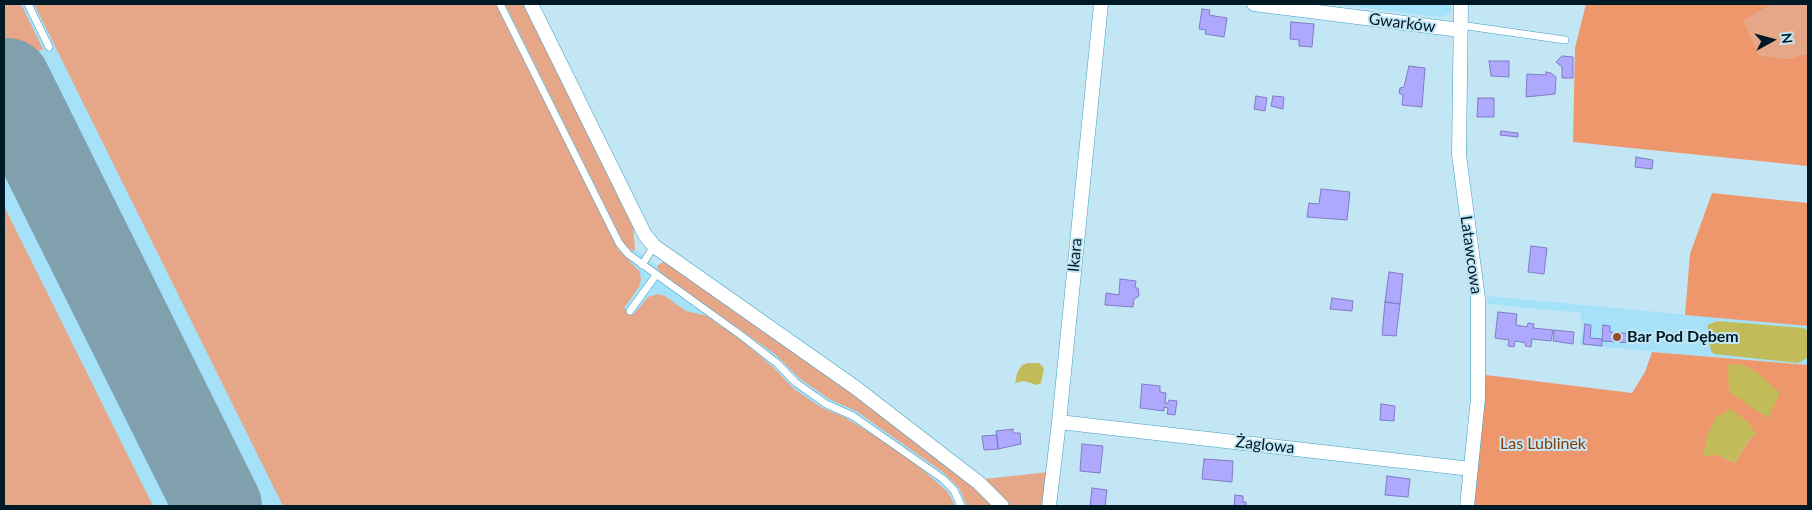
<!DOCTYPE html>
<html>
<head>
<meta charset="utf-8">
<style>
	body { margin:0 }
	#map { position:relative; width:1812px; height:510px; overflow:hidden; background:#c3e6f5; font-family:Lato,sans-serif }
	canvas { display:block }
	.frame { position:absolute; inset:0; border:5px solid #001a25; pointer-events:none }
	.north { position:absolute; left:1747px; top:15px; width:50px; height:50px; -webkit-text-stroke:4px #c3e6f5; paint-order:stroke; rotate:83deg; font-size:14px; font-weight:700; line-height:20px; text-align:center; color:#001a25 }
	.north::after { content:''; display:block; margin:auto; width:18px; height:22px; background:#001a25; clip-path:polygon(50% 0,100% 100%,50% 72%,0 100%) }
</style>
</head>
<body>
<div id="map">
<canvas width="1812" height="510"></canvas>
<div class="frame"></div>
<div class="north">N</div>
</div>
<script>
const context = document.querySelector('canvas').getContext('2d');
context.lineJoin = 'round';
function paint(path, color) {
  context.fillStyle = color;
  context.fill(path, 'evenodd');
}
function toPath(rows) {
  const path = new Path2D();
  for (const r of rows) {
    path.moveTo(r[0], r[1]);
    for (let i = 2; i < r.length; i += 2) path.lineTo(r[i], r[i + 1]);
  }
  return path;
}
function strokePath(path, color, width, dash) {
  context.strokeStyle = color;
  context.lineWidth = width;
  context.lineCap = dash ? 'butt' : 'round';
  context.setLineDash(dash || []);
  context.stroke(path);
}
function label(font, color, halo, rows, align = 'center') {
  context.font = font + ' Lato,sans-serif';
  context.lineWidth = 4;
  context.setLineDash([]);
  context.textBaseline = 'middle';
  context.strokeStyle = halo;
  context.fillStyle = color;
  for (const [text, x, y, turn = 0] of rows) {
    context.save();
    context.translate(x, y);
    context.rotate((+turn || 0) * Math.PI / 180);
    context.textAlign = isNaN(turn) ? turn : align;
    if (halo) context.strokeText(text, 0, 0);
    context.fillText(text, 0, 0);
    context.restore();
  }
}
const built = toPath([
	[4,4,513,4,633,248,974,491,974,506,4,506],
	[1332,4,1451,4,1451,13,1440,17],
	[1487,296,1808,326,1808,365,1580,345,1583,321,1580,321,1581,313,1488,304]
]);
const green = toPath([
	[4,4,21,4,43,49,4,69],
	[34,4,496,4,618,249,640,272,641,280,639,287,624,308,633,315,648,297,658,294,665,296,686,311,707,316,740,339,774,368,794,389,822,408,844,417,882,440,909,458,948,492,955,506,283,506],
	[505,4,524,4,633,224,635,249,633,252,624,244],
	[1778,4,1808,4,1808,53,1788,59,1759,55,1744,21,1769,6],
	[4,206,153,506,4,506],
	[665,261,854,391,974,485,994,506,967,506,959,488,944,473,856,411,829,399,799,378,776,355,664,276,657,268,658,265],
	[1049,472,1044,506,1010,506,984,479]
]);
const forest = toPath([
	[1586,4,1778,4,1769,6,1744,21,1759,55,1788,59,1808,53,1808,166,1573,142,1575,48],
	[1712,193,1808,203,1808,326,1685,315,1690,254],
	[1652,352,1808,365,1808,506,1474,506,1486,375,1632,393,1645,372],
	[1756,434,1748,441,1735,463,1718,455]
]);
const water = toPath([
	[1717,321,1804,328,1807,330,1807,358,1798,363,1714,354,1711,351,1707,329,1708,325],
	[1028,363,1039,363,1044,368,1041,383,1037,385,1024,381,1015,383,1017,373,1022,365],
	[1742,364,1759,374,1780,393,1768,418,1729,392,1728,365],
	[1731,409,1749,423,1756,434,1748,441,1735,463,1718,455,1703,456,1707,436,1716,417]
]);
const runway = toPath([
	[7,82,218,506]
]);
const building = toPath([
	[1202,9,1210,10,1209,15,1227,18,1224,37,1205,34,1206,30,1199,29,1202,9],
	[1291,22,1314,24,1312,47,1299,46,1299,40,1290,39,1291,22],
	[1562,56,1573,57,1573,78,1562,78,1562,67,1556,62,1562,56],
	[1489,61,1509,61,1509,77,1491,76,1489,61],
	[1409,66,1425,68,1422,107,1402,105,1403,95,1399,93,1400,88,1404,87,1409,66],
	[1546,72,1551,73,1556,77,1555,94,1526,97,1527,74,1546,75,1546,72],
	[1256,96,1267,98,1265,111,1254,109,1256,96],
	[1273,96,1284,97,1283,109,1271,106,1273,96],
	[1478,98,1494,98,1494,117,1477,117,1478,98],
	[1501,131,1518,133,1518,137,1500,135,1501,131],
	[1636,157,1653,160,1652,169,1635,167,1636,157],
	[1321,189,1350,192,1347,220,1307,217,1309,203,1319,204,1321,189],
	[1531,246,1547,248,1544,274,1528,272,1531,246],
	[1389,272,1403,274,1400,304,1385,302,1389,272],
	[1120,279,1136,281,1135,288,1138,288,1139,296,1134,299,1133,307,1105,305,1106,293,1119,295,1120,279],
	[1332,298,1353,301,1352,311,1330,309,1332,298],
	[1385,302,1400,304,1396,336,1382,335,1385,302],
	[1498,312,1517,314,1516,325,1527,327,1528,323,1534,324,1533,328,1553,330,1551,341,1532,339,1531,347,1525,346,1526,343,1515,341,1514,347,1508,346,1509,340,1495,338,1498,312],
	[1585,324,1591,325,1590,338,1602,339,1602,346,1583,344,1585,324],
	[1603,325,1610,326,1610,332,1633,334,1632,343,1602,341,1603,325],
	[1554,330,1574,332,1573,344,1553,341,1554,330],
	[1142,384,1160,386,1160,392,1166,393,1165,403,1168,403,1169,400,1177,401,1175,415,1167,414,1168,408,1164,407,1164,411,1140,408,1142,384],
	[1381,404,1395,406,1394,421,1380,420,1381,404],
	[1013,429,1013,433,1020,433,1021,444,998,449,996,431,1013,429],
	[997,435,998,449,984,450,982,436,997,435],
	[1082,444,1103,446,1100,473,1080,471,1082,444],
	[1204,459,1233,461,1232,482,1202,479,1204,459],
	[1387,476,1410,479,1408,497,1385,495,1387,476],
	[1092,488,1107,490,1105,506,1090,506,1092,488],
	[1235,495,1243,496,1243,502,1246,502,1246,506,1234,506,1235,495]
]);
const service = toPath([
	[28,4,49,47],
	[500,4,619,243,628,254,742,336,778,364,795,382,826,404,853,416,943,479,954,490,961,506],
	[1460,25,1565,40],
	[642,265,654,246],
	[630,311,656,275]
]);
const minor = toPath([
	[531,4,645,235,654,246,856,388,979,483,1002,506],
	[1254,4,1460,30],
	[1461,4,1459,155,1478,299,1478,398,1467,506],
	[1059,422,1471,469],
	[1049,506,1059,422,1101,4]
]);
const markers = [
	[1617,337,5,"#974f2b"]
];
const streetNames = [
	["Gwarków",1402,23,7],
	["Ikara",1075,255,-85],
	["Latawcowa",1471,255,82],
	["Żaglowa",1265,445,6]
];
const poiNames = [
	["Bar Pod Dębem",1627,337]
];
const parkNames = [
	["Las Lublinek",1543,444]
];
paint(built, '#a6e1fa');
paint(green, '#e6a688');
paint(forest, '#ef976c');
paint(water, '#c1bc59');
strokePath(runway, '#80a0ad', 88);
paint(building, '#aea8fe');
strokePath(building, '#817cc2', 1);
strokePath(service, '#3da0c4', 8);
strokePath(minor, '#3da0c4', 15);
strokePath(service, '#fff', 7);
strokePath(minor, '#fff', 14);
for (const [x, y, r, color] of markers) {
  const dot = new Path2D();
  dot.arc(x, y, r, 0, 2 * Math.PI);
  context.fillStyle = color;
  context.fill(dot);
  strokePath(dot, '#c3e6f5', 2);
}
label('16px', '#001a25', '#c3e6f5', streetNames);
label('bold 16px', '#001a25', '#c3e6f5', poiNames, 'left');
label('16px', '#883906', '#c3e6f5', parkNames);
</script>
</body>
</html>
